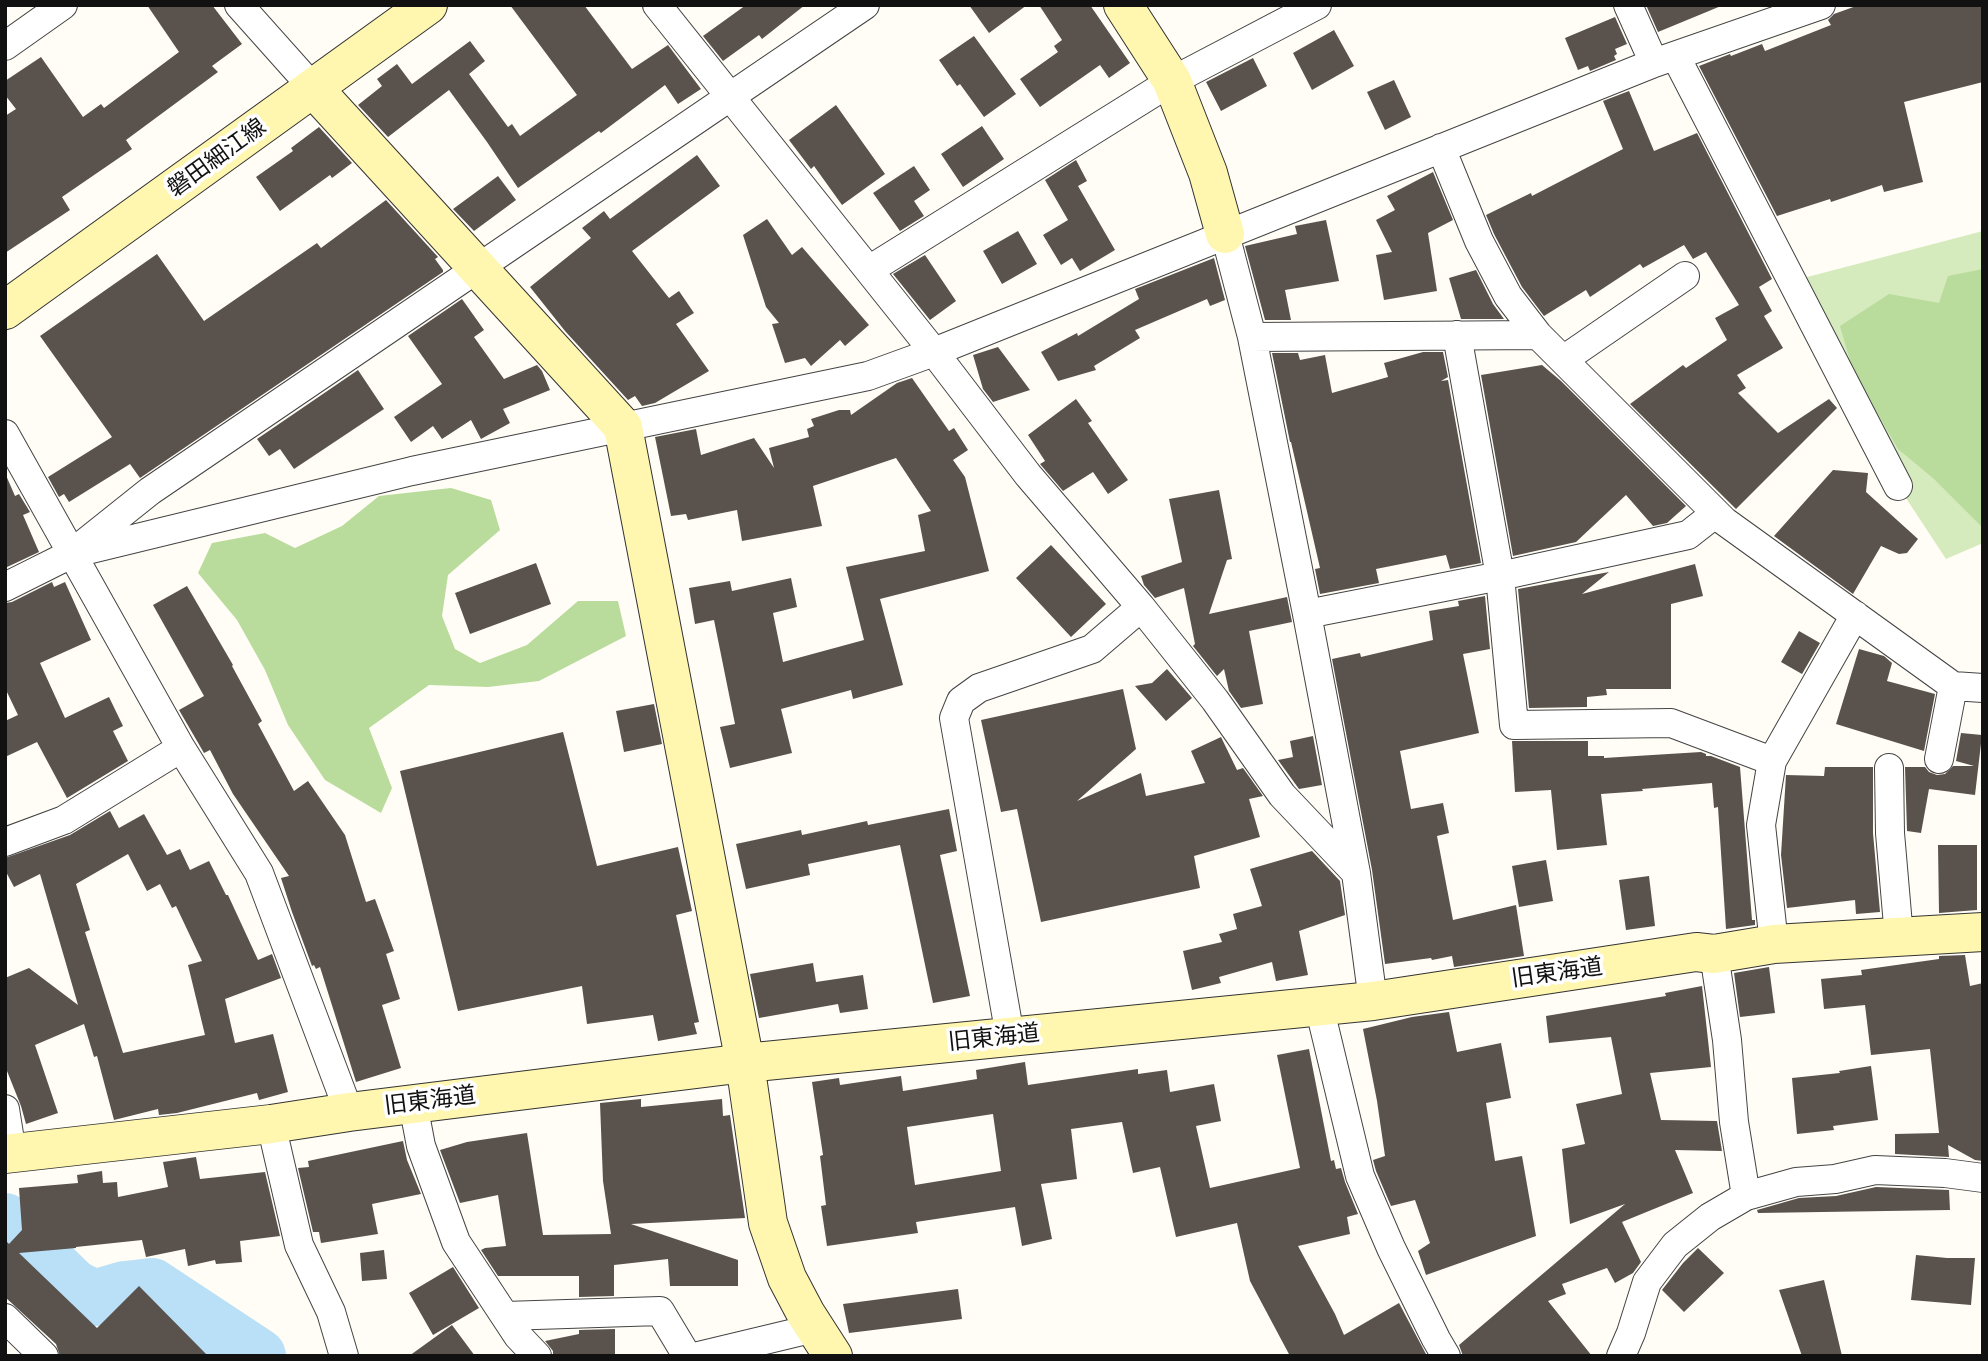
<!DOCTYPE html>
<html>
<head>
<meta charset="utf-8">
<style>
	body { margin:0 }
	#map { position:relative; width:1988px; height:1361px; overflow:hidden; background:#fffdf5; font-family:"Roboto Serif",serif }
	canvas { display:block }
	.frame { position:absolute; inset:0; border:7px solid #111; pointer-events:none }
</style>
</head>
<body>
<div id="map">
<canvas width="1988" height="1361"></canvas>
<div class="frame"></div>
</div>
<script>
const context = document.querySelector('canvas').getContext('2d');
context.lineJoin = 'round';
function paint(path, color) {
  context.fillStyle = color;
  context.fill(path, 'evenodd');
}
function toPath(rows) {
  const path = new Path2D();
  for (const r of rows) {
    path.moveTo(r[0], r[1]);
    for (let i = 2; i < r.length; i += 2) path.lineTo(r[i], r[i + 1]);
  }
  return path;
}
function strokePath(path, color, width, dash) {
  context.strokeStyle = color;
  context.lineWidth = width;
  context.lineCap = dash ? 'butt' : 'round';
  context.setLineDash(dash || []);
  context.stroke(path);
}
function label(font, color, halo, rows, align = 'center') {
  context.font = font + ' "Roboto Serif","Noto Sans JP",serif';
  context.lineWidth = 7;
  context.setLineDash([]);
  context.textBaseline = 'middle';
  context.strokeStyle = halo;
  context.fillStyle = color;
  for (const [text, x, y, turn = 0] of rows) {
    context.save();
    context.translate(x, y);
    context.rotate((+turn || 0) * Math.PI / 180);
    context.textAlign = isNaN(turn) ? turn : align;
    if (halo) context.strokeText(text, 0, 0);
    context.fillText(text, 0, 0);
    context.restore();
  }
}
const green = toPath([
	[1983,231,1983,543,1946,559,1898,486,1792,281]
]);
const forest = toPath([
	[1983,269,1983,528,1934,479,1898,449,1853,371,1840,326,1889,294,1939,303,1948,276],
	[451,488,491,500,500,530,448,575,442,616,455,649,480,663,527,645,578,601,618,601,626,636,539,681,488,687,429,685,369,728,392,788,381,813,325,780,288,725,265,670,237,620,198,573,212,543,265,533,295,548,342,526,379,496]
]);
const river = toPath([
	[5,1221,73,1287,94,1298,125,1289,152,1286,258,1356]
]);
const building = toPath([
	[147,5,212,5,242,44,212,66,218,72,126,140,132,149,62,197,70,210,5,253,5,116,16,109,5,95,5,81,41,57,83,117,101,104,104,108,179,52],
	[510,5,584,5,632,69,668,45,701,89,678,104,665,85,601,133,599,131,518,188,487,142,449,90,388,137,358,105,382,86,377,79,397,64,412,84,470,41,485,61,469,74,508,127,512,124,520,136,577,95],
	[746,5,805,5,762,39,759,35,723,61,703,36],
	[969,5,1027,5,989,33],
	[1039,5,1090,5,1130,63,1109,78,1100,65,1040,107,1020,79,1058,52,1054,46,1062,40],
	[1646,5,1720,5,1721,6,1658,32],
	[1859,5,1983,5,1983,82,1904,102,1923,182,1884,192,1882,185,1831,202,1830,199,1777,216,1699,66,1730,54,1731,56,1762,44,1765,51,1831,25,1828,20,1834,14],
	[1615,17,1627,44,1615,49,1617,54,1614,56,1616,60,1590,71,1588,66,1578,70,1565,38],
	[1334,30,1354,66,1312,90,1293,53],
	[974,36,1016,94,984,117,960,84,957,86,939,60],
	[1253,58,1267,86,1221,111,1206,82],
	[1394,80,1411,117,1385,130,1367,92],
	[1629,91,1654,151,1697,133,1772,279,1759,287,1772,311,1764,316,1783,348,1737,375,1746,388,1738,393,1778,433,1829,399,1837,408,1736,509,1630,404,1683,365,1686,368,1727,340,1715,318,1739,305,1706,252,1693,259,1684,245,1643,268,1640,264,1590,297,1586,290,1544,316,1522,287,1494,234,1486,215,1531,193,1532,196,1623,149,1603,101],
	[836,105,885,174,842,205,814,166,811,169,789,140],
	[982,126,1004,159,963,187,941,154],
	[319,127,352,163,332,178,330,175,280,211,256,177,293,151,291,148],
	[697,155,720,186,632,251,669,298,679,291,694,313,676,324,709,371,655,403,642,406,635,396,628,400,565,331,530,287,591,238,582,228,604,211,610,219],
	[1076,160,1087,181,1078,186,1115,250,1080,271,1072,258,1061,265,1043,235,1068,220,1045,180],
	[914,166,930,190,914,201,924,216,900,231,873,193],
	[1433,172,1453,220,1428,233,1437,291,1384,300,1376,255,1392,252,1376,220,1395,210,1387,196],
	[498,176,516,200,474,231,453,209],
	[386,200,438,257,435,259,443,270,443,272,140,478,130,464,69,502,64,494,59,497,48,477,112,437,40,336,157,254,204,321,317,243,321,248],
	[767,219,792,255,802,247,869,325,845,346,840,340,811,366,805,358,785,363,772,324,779,323,766,307,743,235],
	[1326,220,1339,281,1285,290,1291,320,1265,320,1245,246,1297,234,1295,226],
	[1018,231,1037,264,1002,284,983,251],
	[925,255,956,301,930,320,893,274],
	[1214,258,1225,300,1210,306,1207,299,1135,330,1140,338,1094,366,1096,370,1058,381,1041,352,1077,333,1078,336,1139,299,1135,289],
	[1476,270,1493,304,1504,319,1461,319,1449,278],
	[462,299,484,330,474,337,504,379,537,365,542,371,550,390,503,409,510,423,481,439,471,420,442,439,433,426,411,442,394,417,442,384,408,336],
	[998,347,1030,390,993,402,983,389,973,355],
	[1423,352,1443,352,1448,377,1441,381,1448,380,1481,563,1450,569,1446,555,1376,569,1379,583,1320,594,1315,569,1320,568,1291,442,1290,442,1272,353,1298,353,1300,360,1325,355,1332,393,1388,377,1384,363],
	[1542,365,1561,381,1686,506,1667,523,1653,526,1626,495,1576,542,1513,556,1481,375],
	[358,370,384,409,294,469,280,449,269,456,257,439],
	[912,378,949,431,954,428,968,450,953,460,965,477,989,571,880,599,903,685,853,699,851,690,781,709,792,753,730,768,720,727,735,724,714,620,695,624,689,588,730,581,732,591,791,578,797,607,773,613,783,662,864,640,846,567,925,551,918,515,931,511,896,458,813,486,822,526,742,541,737,510,688,520,686,514,671,516,655,437,696,429,701,455,754,438,774,468,769,448,809,437,807,429,814,426,811,419,839,410,850,410,851,415,897,383],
	[1076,399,1092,421,1088,423,1128,480,1108,494,1093,472,1063,491,1040,464,1045,461,1028,435],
	[1833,470,1868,473,1866,492,1918,539,1907,553,1899,554,1881,546,1853,594,1774,536],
	[5,473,15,496,19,494,30,512,23,515,39,552,5,568],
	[1219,490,1232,559,1227,560,1209,614,1287,597,1292,622,1249,631,1263,704,1241,708,1229,691,1224,669,1217,676,1193,646,1195,644,1184,588,1155,598,1144,585,1141,576,1182,562,1169,499],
	[1051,545,1106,604,1071,637,1016,578],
	[536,563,551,604,470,634,455,593],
	[1695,564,1703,596,1671,604,1671,689,1606,689,1607,695,1587,697,1587,707,1529,708,1518,589,1609,572,1582,594],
	[52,582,54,587,65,582,91,640,40,663,65,718,109,697,123,726,113,731,128,761,67,798,37,742,5,757,5,721,18,715,5,688,5,603,12,602],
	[187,586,233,665,232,666,262,721,258,724,294,791,308,781,345,835,366,902,375,899,394,951,386,954,400,999,382,1005,401,1068,356,1082,320,967,316,969,314,965,312,966,292,912,281,878,289,876,233,794,210,750,204,753,179,710,204,696,153,605],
	[1485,596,1490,649,1463,654,1479,733,1400,751,1411,809,1443,803,1449,833,1437,836,1453,920,1516,905,1524,956,1454,967,1452,956,1432,960,1431,958,1385,964,1372,870,1332,659,1360,653,1361,657,1433,640,1429,611,1459,606,1458,601],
	[1799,631,1820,643,1802,674,1781,662],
	[1859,649,1884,656,1892,663,1887,681,1935,694,1924,751,1836,724],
	[1167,669,1192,698,1166,721,1135,686,1152,683],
	[1123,689,1136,749,1077,801,1141,773,1146,796,1205,783,1191,751,1221,737,1237,770,1243,768,1263,796,1249,799,1260,837,1194,856,1200,888,1041,922,1017,809,1001,812,981,720],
	[654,704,662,744,624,752,616,711],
	[563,732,597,866,678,847,692,911,676,915,699,1022,694,1023,697,1034,658,1041,653,1015,587,1024,582,986,458,1011,400,771],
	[1961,733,1982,735,1975,795,1929,789,1921,833,1907,831,1905,767,1925,767,1929,772,1937,775,1945,774,1953,766,1974,766,1956,761],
	[1313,736,1322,785,1299,789,1278,760,1293,757,1290,741],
	[1512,741,1588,741,1588,756,1604,756,1604,758,1701,752,1706,754,1706,756,1711,756,1740,767,1752,920,1755,920,1755,925,1726,929,1718,807,1714,808,1712,783,1642,789,1643,791,1601,794,1607,845,1557,850,1551,790,1515,792],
	[1825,767,1873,767,1873,833,1880,912,1856,914,1855,900,1787,908,1781,855,1786,775,1824,776],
	[949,809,957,851,940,855,970,996,933,1003,900,845,808,864,810,875,746,889,736,844,801,830,802,835,867,821,868,825],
	[110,811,119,828,144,814,167,855,180,849,190,870,209,861,226,895,228,895,258,960,272,954,281,978,225,999,235,1043,273,1034,288,1092,259,1100,257,1093,177,1113,159,1115,158,1109,114,1120,97,1056,94,1057,84,1024,35,1045,58,1113,26,1124,21,1106,5,1066,5,978,29,968,78,1005,40,874,14,887,5,870,5,858,70,835],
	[128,854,147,891,160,884,172,908,176,906,202,961,188,965,205,1035,123,1053,85,932,90,930,76,884],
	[1938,845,1977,845,1977,910,1939,913],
	[1312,851,1340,881,1345,915,1299,931,1308,975,1276,981,1272,962,1219,977,1221,983,1192,990,1183,951,1222,942,1219,934,1237,929,1233,914,1262,906,1250,869],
	[1546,860,1553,901,1519,907,1512,866],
	[1649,876,1655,926,1626,930,1619,880],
	[1965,955,1970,986,1983,983,1983,1161,1975,1160,1948,1145,1949,1157,1895,1154,1895,1134,1939,1133,1930,1049,1871,1055,1865,1005,1824,1009,1821,979,1862,975,1861,970,1939,959,1939,956],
	[813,963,816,982,863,975,868,1009,840,1013,838,1004,759,1018,750,974],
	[1769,967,1775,1013,1740,1017,1734,973],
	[1702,986,1711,1067,1650,1073,1661,1120,1717,1121,1722,1151,1675,1150,1693,1193,1622,1222,1641,1262,1633,1273,1615,1283,1607,1268,1562,1284,1566,1294,1548,1301,1592,1356,1463,1356,1459,1345,1625,1204,1570,1224,1562,1149,1585,1144,1576,1104,1622,1094,1611,1037,1549,1043,1546,1016,1666,996,1665,993],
	[1449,1012,1457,1052,1501,1043,1511,1098,1486,1103,1495,1161,1522,1156,1536,1236,1426,1275,1418,1251,1430,1243,1415,1200,1391,1206,1376,1171,1373,1160,1385,1156,1377,1101,1363,1029,1412,1017],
	[1309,1049,1331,1161,1334,1160,1336,1169,1341,1168,1345,1182,1358,1214,1347,1217,1350,1234,1298,1246,1335,1314,1344,1335,1399,1303,1427,1356,1290,1356,1250,1281,1237,1223,1176,1237,1160,1167,1133,1173,1122,1122,1071,1129,1077,1179,1041,1184,1052,1239,1022,1246,1015,1207,916,1222,918,1233,827,1246,821,1206,826,1205,820,1156,823,1155,812,1082,839,1078,840,1085,901,1076,903,1091,977,1079,976,1070,1025,1062,1028,1085,1138,1069,1138,1074,1167,1070,1170,1092,1214,1084,1221,1121,1196,1126,1210,1188,1300,1168,1277,1055],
	[993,1114,1001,1171,915,1185,907,1127],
	[1871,1066,1878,1120,1833,1126,1834,1130,1797,1134,1792,1078,1840,1073,1839,1071],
	[641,1099,641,1107,722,1099,723,1116,730,1115,745,1218,631,1224,738,1260,738,1286,670,1286,668,1259,614,1265,614,1296,579,1297,579,1276,498,1276,481,1250,485,1248,506,1246,498,1195,460,1203,440,1150,467,1142,527,1133,543,1235,611,1234,603,1181,600,1103],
	[403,1141,407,1160,421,1194,372,1204,378,1234,321,1243,319,1232,313,1232,298,1168,309,1167,308,1161],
	[196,1157,200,1179,265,1172,280,1236,240,1241,242,1262,216,1264,215,1260,188,1266,185,1249,146,1257,142,1240,76,1247,76,1248,19,1253,97,1328,139,1286,208,1356,60,1356,56,1344,5,1297,5,1240,9,1244,22,1230,19,1188,78,1183,77,1175,102,1171,103,1183,117,1182,118,1197,168,1187,163,1162],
	[1876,1187,1949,1190,1950,1210,1758,1213,1757,1210,1799,1198,1836,1196],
	[1698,1248,1724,1273,1684,1312,1662,1290,1683,1263],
	[384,1250,387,1279,362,1281,360,1253],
	[1916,1255,1947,1258,1975,1258,1971,1305,1911,1300],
	[453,1267,479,1308,433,1335,409,1293],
	[1824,1280,1842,1356,1802,1356,1779,1290],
	[958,1289,962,1319,849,1333,843,1304],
	[452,1325,475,1356,409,1356],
	[615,1329,615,1356,553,1356,553,1351,545,1341,579,1334,579,1330]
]);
const street = toPath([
	[239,5,314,89],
	[657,5,934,352,1028,475,1141,607,1215,700,1282,795,1356,873],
	[1628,5,1654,63],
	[5,46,63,5],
	[1676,57,1898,486],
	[1441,148,1479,241,1508,296,1538,335,1563,360,1685,276],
	[1225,234,1252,337,1307,614,1356,873,1373,1001],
	[869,270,1172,81,1317,5],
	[1457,335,1500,576,1514,725,1671,723,1772,761,1761,825,1774,944],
	[1252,337,1538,335],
	[1563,360,1724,521,1953,686,1983,688],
	[5,434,181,748,259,873,349,1112],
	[71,554,412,471,868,376,934,352,1654,63,1821,5],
	[5,587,71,554,150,491,865,5],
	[1307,614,1500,576,1688,535,1716,513],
	[1939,759,1953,686],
	[1772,761,1855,615],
	[1889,768,1890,833,1899,937],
	[5,842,64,820,181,748],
	[1714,954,1727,1040,1734,1122,1746,1196],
	[1319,1006,1360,1176,1391,1248,1436,1339,1446,1356],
	[1010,1036,954,718,961,701,979,688,1092,649,1141,607],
	[413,1104,421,1146,456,1242,518,1336,537,1356],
	[5,1109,12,1153],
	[271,1124,299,1245,331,1312,344,1356],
	[505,1316,660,1311,687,1356],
	[5,1318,44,1356],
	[698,1356,815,1328],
	[1621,1356,1631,1333,1647,1282,1675,1245,1710,1217,1746,1196,1796,1182,1835,1179,1875,1170,1945,1173,1983,1178]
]);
const secondary = toPath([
	[1123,5,1172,81,1208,173,1225,234],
	[314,89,623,427,745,1063,768,1223,787,1278,806,1314,833,1356],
	[5,310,428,5],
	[5,1154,271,1124,349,1112,745,1063,1373,1001,1696,952,1714,954,1774,944,1983,932]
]);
const streetNames = [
	["磐田細江線",217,158,-36],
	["旧東海道",1557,973,-8],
	["旧東海道",994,1038,-6],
	["旧東海道",430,1101,-7]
];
paint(green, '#d5ebbd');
paint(forest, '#b9dc9c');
strokePath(river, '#b9e0f7', 56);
paint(building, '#5a524d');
strokePath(street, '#444', 30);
strokePath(secondary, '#333', 40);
strokePath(street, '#fff', 28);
strokePath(secondary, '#fff6b0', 38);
label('23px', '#111', '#fff', streetNames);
</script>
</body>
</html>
